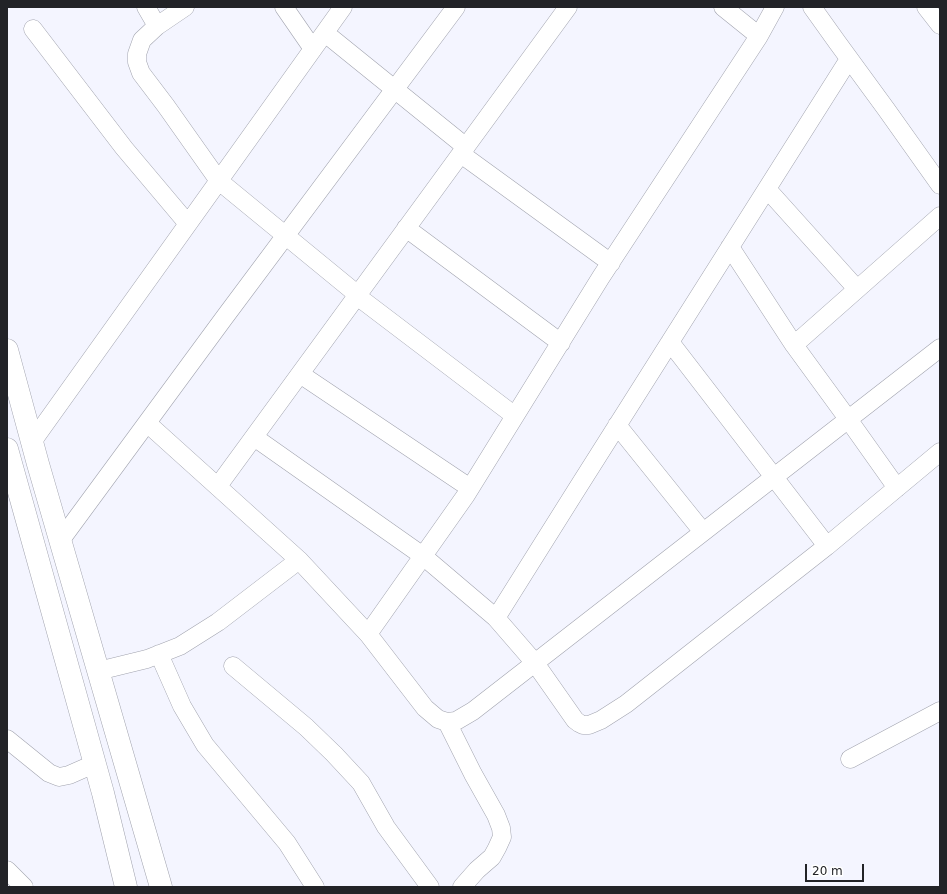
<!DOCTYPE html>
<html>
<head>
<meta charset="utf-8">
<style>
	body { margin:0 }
	#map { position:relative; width:947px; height:894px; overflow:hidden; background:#f4f5ff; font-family:"DejaVu Sans",sans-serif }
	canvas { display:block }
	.frame { position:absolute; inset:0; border:8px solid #222327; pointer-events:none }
	.scale { position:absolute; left:805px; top:864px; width:59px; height:18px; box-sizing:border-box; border:2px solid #222327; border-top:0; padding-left:5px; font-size:12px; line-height:14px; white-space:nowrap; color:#222327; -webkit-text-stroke:3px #fff; paint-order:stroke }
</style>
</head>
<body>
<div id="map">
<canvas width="947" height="894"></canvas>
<div class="frame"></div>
<div class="scale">20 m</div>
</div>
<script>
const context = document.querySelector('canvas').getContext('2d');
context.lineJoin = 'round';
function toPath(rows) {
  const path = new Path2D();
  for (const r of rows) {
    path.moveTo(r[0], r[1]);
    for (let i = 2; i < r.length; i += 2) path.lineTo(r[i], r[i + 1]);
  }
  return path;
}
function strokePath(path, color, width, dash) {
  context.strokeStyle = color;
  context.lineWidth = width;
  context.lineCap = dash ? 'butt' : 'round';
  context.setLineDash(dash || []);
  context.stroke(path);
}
const minor = toPath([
	[146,7,157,26],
	[185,7,157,26,142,40,137,54,137,62,141,73,166,106,219,181,358,295],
	[284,7,313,49],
	[723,7,759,36],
	[812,7,837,42,886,109,940,185],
	[926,7,940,25],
	[33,29,124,148,188,224],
	[325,33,466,147],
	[461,154,611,263],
	[767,189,857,289],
	[406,228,561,343],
	[730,247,794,345,848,419,897,488],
	[357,296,515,416],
	[670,342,827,546],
	[794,345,940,216],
	[300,374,470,488],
	[147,423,299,560,368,634,425,708,438,719,447,722,456,721,473,711,940,348],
	[617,425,703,532],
	[254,437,423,556,496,618,535,663,575,720,579,723,583,725,589,725,601,720,626,704,827,546,940,452],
	[32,442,343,7],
	[218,486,568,7],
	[60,541,224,318,456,7],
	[496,618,577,489,849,59],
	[368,634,466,495,601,277,759,36,775,7],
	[159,654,182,706,205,745,287,843,315,887],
	[233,666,306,727,334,754,361,783,386,827,430,887],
	[98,671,147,659,180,646,218,622,299,560],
	[447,722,473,774,496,815,501,828,502,837,497,848,492,857,477,870,462,887],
	[7,739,49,773,59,777,69,775,94,764],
	[850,759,940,711],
	[7,870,24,887]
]);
const secondary = toPath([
	[7,350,38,464,161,887],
	[7,449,103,793,126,887]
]);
strokePath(minor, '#a1a3ae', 19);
strokePath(secondary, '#a1a3ae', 23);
strokePath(minor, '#fff', 18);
strokePath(secondary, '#fff', 22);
</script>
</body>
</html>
